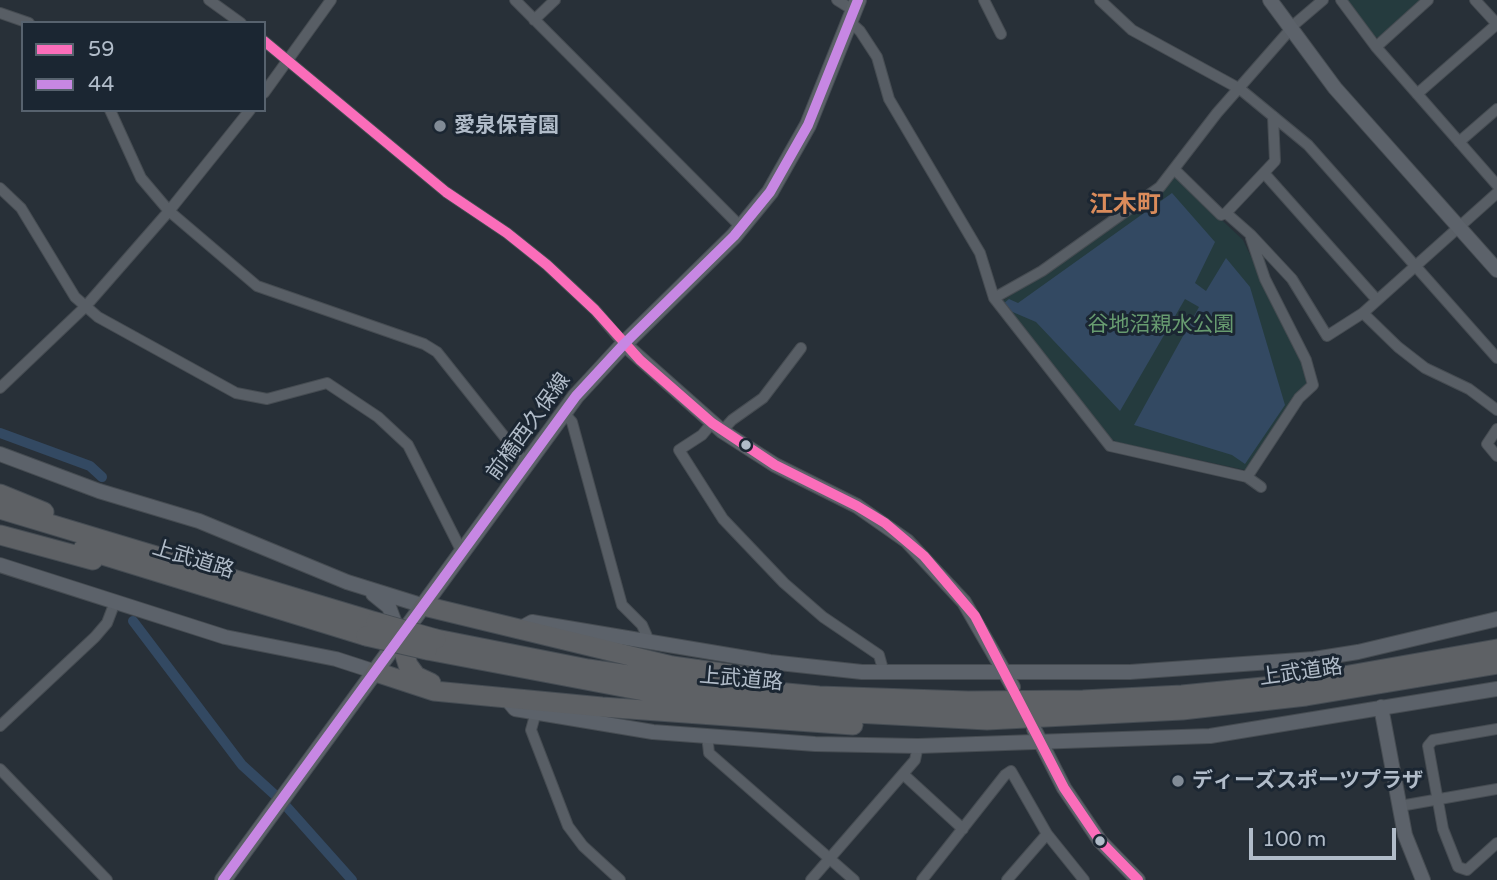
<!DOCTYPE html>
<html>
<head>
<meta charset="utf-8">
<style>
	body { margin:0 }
	#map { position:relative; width:1497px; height:880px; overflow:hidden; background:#283038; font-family:"Varela Round",sans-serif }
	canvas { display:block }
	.legend { position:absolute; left:21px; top:21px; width:245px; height:91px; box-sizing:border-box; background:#1b2632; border:2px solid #57626e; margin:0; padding:9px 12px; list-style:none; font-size:21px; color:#b1bcc9 }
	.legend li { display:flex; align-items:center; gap:14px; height:35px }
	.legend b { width:35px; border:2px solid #57626e }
	.scale { position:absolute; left:1249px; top:828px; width:147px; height:32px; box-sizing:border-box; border:4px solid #b1bcc9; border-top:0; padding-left:9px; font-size:21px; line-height:24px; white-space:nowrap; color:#b1bcc9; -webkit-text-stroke:5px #1b2632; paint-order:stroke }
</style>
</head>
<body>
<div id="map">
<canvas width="1497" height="880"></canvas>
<ul class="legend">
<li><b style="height:9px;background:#fb6dba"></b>59</li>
<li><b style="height:9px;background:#c787e3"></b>44</li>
</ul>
<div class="scale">100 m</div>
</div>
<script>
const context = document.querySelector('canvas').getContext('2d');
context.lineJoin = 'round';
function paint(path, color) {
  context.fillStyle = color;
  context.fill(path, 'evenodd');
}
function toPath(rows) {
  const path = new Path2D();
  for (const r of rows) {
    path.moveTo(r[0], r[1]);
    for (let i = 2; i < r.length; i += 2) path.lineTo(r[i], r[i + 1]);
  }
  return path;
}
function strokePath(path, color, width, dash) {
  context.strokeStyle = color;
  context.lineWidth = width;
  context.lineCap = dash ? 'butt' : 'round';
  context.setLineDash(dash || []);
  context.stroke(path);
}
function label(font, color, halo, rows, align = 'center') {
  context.font = font + ' "Varela Round","Noto Sans JP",sans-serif';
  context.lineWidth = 6;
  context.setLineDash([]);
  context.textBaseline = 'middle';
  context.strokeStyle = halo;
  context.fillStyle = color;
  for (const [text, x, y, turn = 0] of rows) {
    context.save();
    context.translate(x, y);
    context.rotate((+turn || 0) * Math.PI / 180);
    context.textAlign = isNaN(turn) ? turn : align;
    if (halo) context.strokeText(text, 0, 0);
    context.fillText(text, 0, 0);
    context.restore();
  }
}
const green = toPath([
	[1345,0,1422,0,1381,37,1372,37],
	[1175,176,1243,240,1302,363,1307,384,1250,467,1245,470,1116,442,1105,434,1001,302,1081,248]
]);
const water = toPath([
	[1172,193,1215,242,1195,283,1206,291,1226,258,1250,287,1285,405,1245,464,1232,455,1134,425,1199,307,1185,299,1120,411,1036,322,1008,310,1003,304,1009,299,1018,303]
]);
const canal = toPath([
	[0,433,90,466,102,477],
	[133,621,242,765,275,795],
	[286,806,352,880]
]);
const street = toPath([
	[209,0,241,23],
	[515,0,742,228],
	[837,0,853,10],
	[984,0,1001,34],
	[1100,0,1132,30,1240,89,1308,145,1497,358],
	[1341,0,1376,47,1497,185],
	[1475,0,1497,24],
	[0,13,29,23],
	[534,20,555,0],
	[849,21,860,31,877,57,889,99,980,253,994,298,1110,446,1247,477,1261,487],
	[264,41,446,192,507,233,547,265,595,310,624,344],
	[1376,47,1428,0],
	[264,93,331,0],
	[1417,94,1497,24],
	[110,110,141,178,169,211,257,286,424,344,437,352,527,465],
	[1459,142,1497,109],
	[1174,169,1221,215,1226,213,1251,235,1292,279,1327,336,1363,313,1497,193],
	[1264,173,1377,300],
	[0,188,21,208,75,297,98,317,236,393,267,399,327,383,378,417,408,445,463,554],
	[1226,213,1275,161,1273,116],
	[994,298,1042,271,1160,187,1217,113,1296,23,1323,0],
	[1363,313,1398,347,1425,368,1469,389,1497,410],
	[0,388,85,307,169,211,250,110],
	[564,413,572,422,622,605,642,625,649,641],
	[712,423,702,435,679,450,723,519,784,583,823,617,879,655,884,673],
	[1497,429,1487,444,1497,456],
	[722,431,732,420,763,398,801,348],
	[1247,477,1299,398,1313,385,1306,360,1265,279,1251,238],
	[536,712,531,730,568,826,583,846,620,880],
	[0,726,95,637,107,623,115,602],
	[1497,729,1433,740,1428,746,1443,829,1458,867,1467,870,1497,843],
	[707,735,709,753,854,880],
	[0,769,107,880],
	[903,774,963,829],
	[1400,806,1497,789],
	[811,880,915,760,918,746],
	[922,880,1005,775,1011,771,1047,834,1084,880],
	[1007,880,1047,834]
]);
const secondary = toPath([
	[1270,0,1335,88,1497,270],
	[624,344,722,431,775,465,857,506,907,541,964,602,1013,687],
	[0,454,99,491,199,521,347,582,424,606],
	[0,565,225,637,336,659,376,672],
	[373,594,389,607,399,634],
	[521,628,532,622,770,662,862,672,1130,672,1314,659,1358,652,1497,619],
	[505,697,515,709,653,732,815,744,918,746,1210,736,1497,689],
	[1381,707,1405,835,1423,880],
	[1034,729,1064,788,1100,841,1138,880]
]);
const primary = toPath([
	[223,880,576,396,624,344,734,236,770,192,808,125,858,0]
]);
const highway = toPath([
	[0,494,44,512],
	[0,509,376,622],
	[0,535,93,560],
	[83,549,366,636],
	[424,606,672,666,758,678],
	[400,639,408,665,416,676,431,683],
	[436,639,588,669,689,684,819,696,968,701,1083,700,1182,695,1304,683,1497,649],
	[427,650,681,698,855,713,987,720,1182,710,1306,696,1497,664],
	[376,672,434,691,602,707,853,725]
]);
const highwayBridge = toPath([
	[376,622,436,639],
	[366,636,427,650]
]);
const bus1 = toPath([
	[264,41,446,192,507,233,547,265,595,310,640,360,712,423,775,465,857,506,885,523,924,556,975,616,1064,788,1100,841,1138,880]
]);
const bus2 = toPath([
	[223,880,576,396,624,344,734,236,770,192,808,125,858,0]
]);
const markers = [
	[440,126,7,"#818b96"],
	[746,445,6,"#b1bcc9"],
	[1178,781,7,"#818b96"],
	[1100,841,6,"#b1bcc9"]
];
const poiNames = [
	["愛泉保育園",454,126],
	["ディーズスポーツプラザ",1192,781]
];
const parkNames = [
	["谷地沼親水公園",1161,325]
];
const streetNames = [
	["前橋西久保線",529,427,-54],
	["上武道路",193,560,17],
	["上武道路",1301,673,-8],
	["上武道路",741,680,5]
];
const quarterNames = [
	["江木町",1125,206]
];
paint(green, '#253b3e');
paint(water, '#334962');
strokePath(canal, '#334962', 10);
strokePath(street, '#464c52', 12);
strokePath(secondary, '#464c52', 16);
strokePath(primary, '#454c54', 18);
strokePath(highway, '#454c53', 21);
strokePath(street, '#585e65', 10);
strokePath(secondary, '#5c626a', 14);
strokePath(primary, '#5b6167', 16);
strokePath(highway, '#5e6165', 19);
strokePath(highwayBridge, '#454c53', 21, []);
strokePath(highwayBridge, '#5e6165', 19);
strokePath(bus1, '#fb6dba', 10);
strokePath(bus2, '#c787e3', 10);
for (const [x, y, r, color] of markers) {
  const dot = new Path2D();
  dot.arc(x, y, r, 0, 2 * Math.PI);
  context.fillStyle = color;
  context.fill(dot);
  strokePath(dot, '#1b2632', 2.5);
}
label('bold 21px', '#b1bcc9', '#1b2632', poiNames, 'left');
label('21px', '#679b70', '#1b2632', parkNames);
label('21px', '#b1bcc9', '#1b2632', streetNames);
label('bold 24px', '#da8b5b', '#1b2632', quarterNames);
</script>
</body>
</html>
